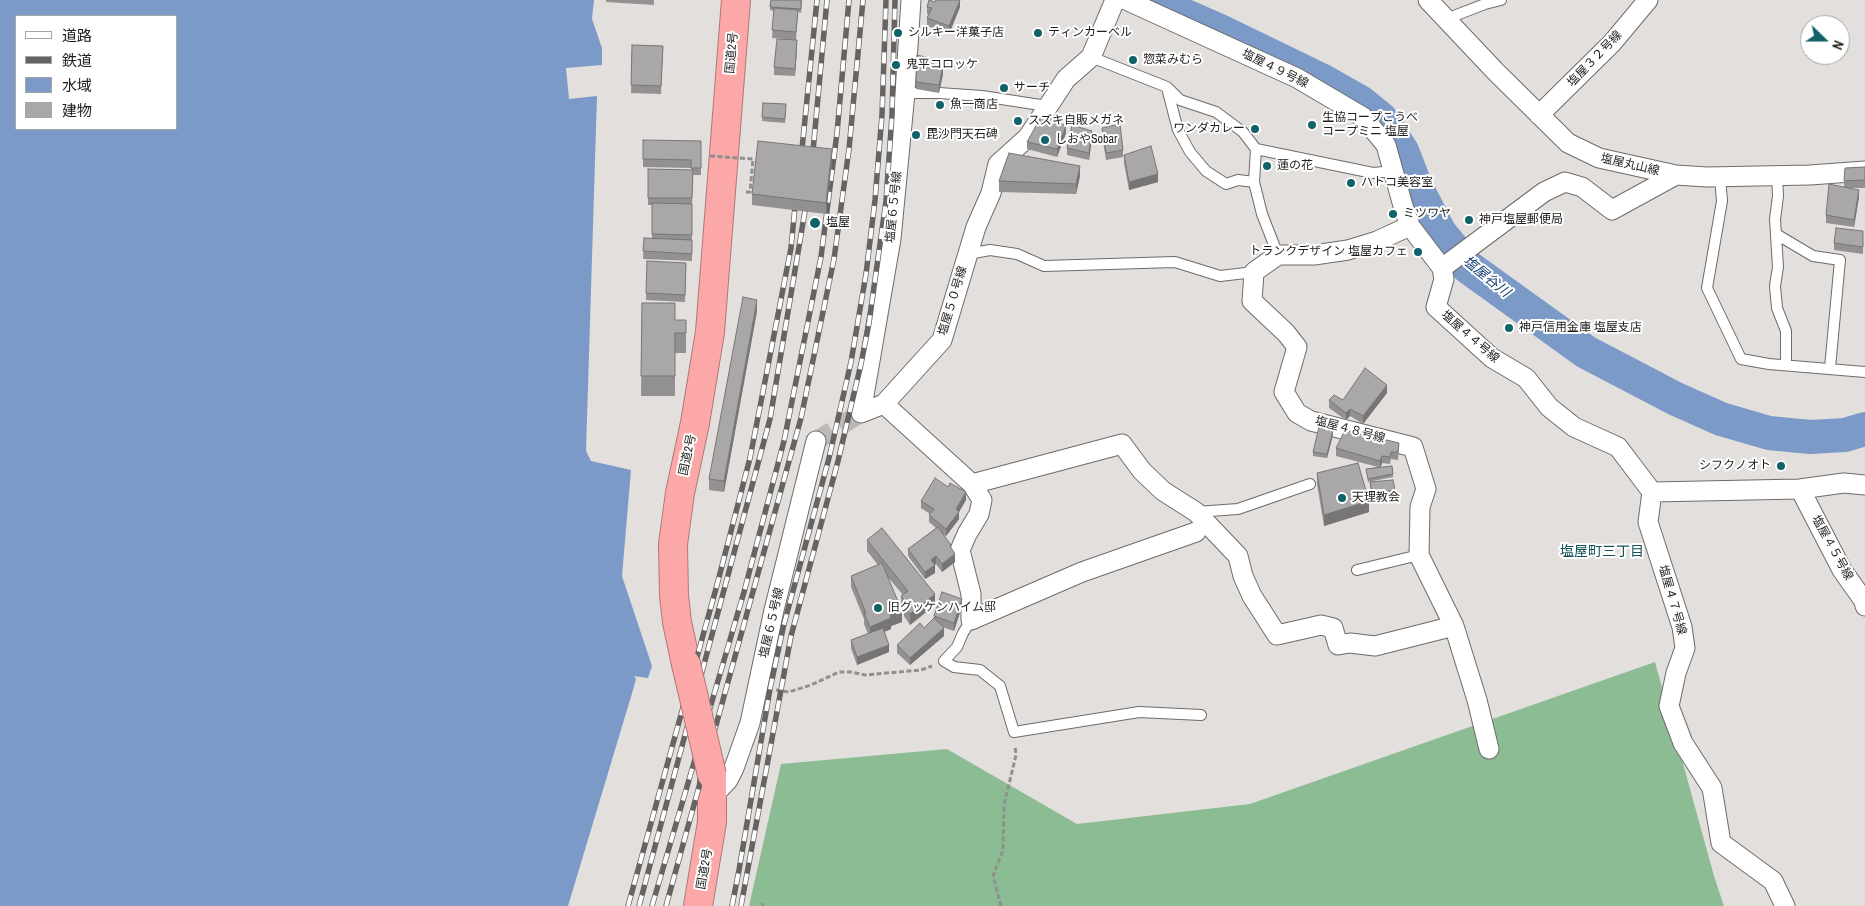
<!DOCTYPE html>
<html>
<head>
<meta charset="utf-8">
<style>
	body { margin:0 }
	#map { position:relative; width:1865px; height:906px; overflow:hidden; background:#e3dfdd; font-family:"Archivo Narrow","Noto Sans JP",sans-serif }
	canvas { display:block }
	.legend { position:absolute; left:15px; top:15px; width:162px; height:115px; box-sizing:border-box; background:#fff; border:1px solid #a5a5a5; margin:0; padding:6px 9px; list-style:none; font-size:15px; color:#1f1e1d }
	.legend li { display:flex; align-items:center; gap:10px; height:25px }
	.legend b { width:25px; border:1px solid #a5a5a5 }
	.north { position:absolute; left:1800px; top:15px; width:50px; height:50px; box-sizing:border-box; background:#fff; border:1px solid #a5a5a5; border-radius:50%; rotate:112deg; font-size:14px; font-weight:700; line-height:20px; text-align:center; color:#1f1e1d }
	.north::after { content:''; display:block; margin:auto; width:18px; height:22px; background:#116168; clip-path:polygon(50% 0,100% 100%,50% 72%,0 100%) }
</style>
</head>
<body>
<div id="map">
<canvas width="1865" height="906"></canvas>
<ul class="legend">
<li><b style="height:6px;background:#fff"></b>道路</li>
<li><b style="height:6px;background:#666462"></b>鉄道</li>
<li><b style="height:14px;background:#7b9ac8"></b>水域</li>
<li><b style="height:14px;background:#aaa7a8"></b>建物</li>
</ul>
<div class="north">N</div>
</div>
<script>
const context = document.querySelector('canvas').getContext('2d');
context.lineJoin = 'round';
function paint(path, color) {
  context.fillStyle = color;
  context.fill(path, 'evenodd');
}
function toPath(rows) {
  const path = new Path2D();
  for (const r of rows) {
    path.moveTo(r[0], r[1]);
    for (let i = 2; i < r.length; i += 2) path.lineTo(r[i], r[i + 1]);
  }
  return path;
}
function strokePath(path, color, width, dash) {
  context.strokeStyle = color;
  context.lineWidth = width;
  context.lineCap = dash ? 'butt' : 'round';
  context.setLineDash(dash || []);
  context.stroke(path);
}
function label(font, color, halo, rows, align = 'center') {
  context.font = font + ' "Archivo Narrow","Noto Sans JP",sans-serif';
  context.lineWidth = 4;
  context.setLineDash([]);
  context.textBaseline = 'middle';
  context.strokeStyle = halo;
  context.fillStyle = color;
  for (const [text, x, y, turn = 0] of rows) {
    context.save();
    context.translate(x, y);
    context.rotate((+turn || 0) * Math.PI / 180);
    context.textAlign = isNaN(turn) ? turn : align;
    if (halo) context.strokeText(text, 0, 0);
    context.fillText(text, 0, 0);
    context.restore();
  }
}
const forest = toPath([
	[1655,662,1714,876,1724,906,749,906,781,764,947,749,1077,824,1250,804]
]);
const water = toPath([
	[0,0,594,0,592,19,602,48,602,65,566,68,569,99,597,96,586,451,591,461,631,470,622,576,652,666,648,678,634,676,636,679,633,690,568,906,0,906],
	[16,16,176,16,176,129,16,129]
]);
const river = toPath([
	[1149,0,1220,31,1323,81,1360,102,1381,119,1402,151,1416,187,1440,233,1468,267,1586,352,1676,399,1721,419,1769,433,1810,437,1845,435,1865,429]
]);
const streetTunnel = toPath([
	[816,441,861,413]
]);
const path = toPath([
	[746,192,750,192,753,159],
	[776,690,789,692,811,685,839,672,851,672,865,675,921,670,932,666],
	[762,906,763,903],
	[1001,906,993,876,1003,850,1004,805,1016,755,1015,746]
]);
const lane = toPath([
	[1446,19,1485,4,1501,0],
	[1091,57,1167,87,1180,100,1216,112,1243,132,1256,149,1254,182],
	[1167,88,1178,130,1190,152,1206,171,1226,184,1238,180,1254,182,1262,214,1278,255],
	[905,93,939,93,982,96,1047,106],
	[1256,149,1373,173,1394,171],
	[1777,176,1778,196,1775,219,1778,267,1775,286,1777,308,1786,331,1786,365],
	[1720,177,1722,201,1707,288,1741,359,1769,364,1865,372],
	[1776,234,1813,256,1840,260,1830,368],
	[968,254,990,250,1017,254,1044,266,1175,262,1220,276,1254,272],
	[1196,512,1238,509,1310,484],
	[1357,570,1419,555],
	[971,620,963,633,957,647,944,661,954,667,980,670,1000,686,1014,732,1139,712,1201,715]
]);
const street = toPath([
	[911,0,905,93,891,239,861,413,884,404,942,340,976,227,991,193,998,164,1028,137,1066,79,1091,57,1115,0],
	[1126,0,1297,78,1363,117,1386,145,1403,206,1410,226,1442,268,1444,279,1436,307,1492,358,1526,378,1549,407,1574,427,1618,447,1652,492,1800,489,1844,483,1865,485],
	[1428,0,1496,72,1568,143,1599,158,1676,175,1707,177,1810,175,1865,171],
	[1539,115,1612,43,1648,0],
	[1410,226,1377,241,1348,250,1314,255,1278,255,1254,272,1252,301,1286,333,1297,347,1284,392,1297,413,1311,421,1413,447,1426,489,1420,507,1419,555,1454,626,1477,700,1489,749],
	[1442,268,1544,192,1565,182,1582,187,1612,210,1676,175],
	[884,404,972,484,982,500,979,514,967,534,960,550,971,594,971,620,1082,572,1196,532],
	[972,484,1122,444,1142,471,1163,491,1196,512,1238,556,1243,576,1252,596,1277,635,1321,625,1333,628,1338,645,1350,643,1375,646,1454,626],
	[1800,489,1842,570,1864,601,1865,606],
	[1652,492,1648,522,1682,627,1685,648,1676,673,1669,706,1683,743,1712,788,1721,843,1773,881,1785,906],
	[712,797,728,780,734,768,750,723,774,610,816,441]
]);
const highway = toPath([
	[686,664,677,622,674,596,673,544,680,493,695,423,710,332,736,0],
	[698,906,712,822,712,775]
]);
const rail = toPath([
	[801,159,817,0],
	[812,162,827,0],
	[628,906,717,585,750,458,791,248,796,197],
	[639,906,770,419,807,199],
	[652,906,744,592,784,441,821,257,837,133,849,0],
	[666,906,801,418,834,259,849,149,863,0],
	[732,906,739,870,770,689,784,624,829,458,851,362,866,274,875,200,882,115,886,0],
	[741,906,791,636,838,461,861,364,869,323,886,201,892,115,895,0]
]);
const pathBridge = toPath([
	[710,156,753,159]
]);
const highwayBridge = toPath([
	[686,664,712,775]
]);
const wall = toPath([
	[606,0,654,0,654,5,606,2],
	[771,0,802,0,801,13,798,12,796,40,772,38,774,11,770,10],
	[927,7,960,7,949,34,927,26,927,18,929,15,927,14],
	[632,45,663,46,661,94,631,93],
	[797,48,795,76,774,75,774,67],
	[933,65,943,74,939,93,916,89,916,82],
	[763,103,786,104,785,123,762,121],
	[1102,128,1123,150,1123,157,1106,160,1102,135],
	[1066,133,1057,157,1027,149,1027,142],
	[1092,138,1089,160,1067,155,1067,148],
	[643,140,701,149,701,175,693,175,692,206,692,261,643,259,644,238,652,239,652,205,648,205,648,169,691,170,691,168,643,167],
	[1124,155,1158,182,1129,190,1124,163],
	[832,160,826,214,752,205,752,194],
	[1865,167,1865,188,1851,188,1859,197,1854,227,1826,223,1826,215,1844,187,1845,168],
	[1080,176,1076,194,999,192,999,181],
	[1863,231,1863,254,1834,250,1834,243],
	[686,263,685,302,646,300,646,293],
	[642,303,675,320,686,320,686,353,675,353,675,396,641,396],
	[757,311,724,492,709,490,709,479],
	[1387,393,1363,424,1350,416,1346,420,1329,408,1329,400,1343,400],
	[1333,435,1327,458,1313,456,1313,452],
	[1336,448,1399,450,1398,460,1391,459,1390,464,1382,463,1381,467,1393,474,1393,477,1368,482,1366,469,1378,467,1336,456],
	[1317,473,1369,512,1324,526,1317,484],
	[1370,482,1395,490,1395,494,1372,498,1370,486],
	[966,500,959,512,959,519,946,536,943,534,951,549,955,562,942,572,936,564,934,565,935,573,925,579,908,556,908,549,936,528,929,522,929,515,930,514,921,508,921,501],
	[867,540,935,605,910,625,904,616,904,610,901,607,901,596,903,595,887,576,902,622,891,626,891,629,884,632,889,652,857,665,851,648,851,640,868,634,864,624,864,619,851,587,851,576,878,565,867,551],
	[962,606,954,631,942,627,944,636,910,665,897,653,897,645,924,628,934,618,934,616]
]);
const shadedWall = toPath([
	[960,0,960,7,949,34,949,26],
	[797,40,797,48,795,76,795,69],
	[943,66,943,74,939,93,939,85],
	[1066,126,1066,133,1057,157,1057,149],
	[1092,131,1092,138,1089,160,1089,153],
	[832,149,832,160,826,214,826,203],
	[1080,166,1080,176,1076,194,1076,184],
	[1158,174,1158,182,1129,190,1129,182],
	[1859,190,1859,197,1854,227,1854,220],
	[757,300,757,311,724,492,724,481],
	[1387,385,1387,393,1363,424,1363,416],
	[1350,409,1350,416,1346,420,1346,413],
	[1333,431,1333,435,1327,458,1327,454],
	[1382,456,1382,463,1380,468,1380,461],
	[966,492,966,500,959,512,959,519,946,536,946,529],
	[1369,501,1369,512,1324,526,1324,515],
	[955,554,955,562,942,572,942,564],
	[936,556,936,564,931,567,931,560],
	[935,565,935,573,925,579,925,572],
	[935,594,935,605,910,625,910,614],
	[962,599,962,606,954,631,954,623],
	[902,611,902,622,891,626,891,629,870,638,870,627,890,615],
	[944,628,944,636,910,665,910,658],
	[889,645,889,652,857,665,857,657]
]);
const building = toPath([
	[771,0,801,0,801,9,770,7,771,0],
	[929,0,935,2,936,0,960,0,949,26,927,18,932,8,927,7,929,0],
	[774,8,798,10,796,32,772,30,774,8],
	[777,39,797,40,795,69,774,67,777,39],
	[632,45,663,46,661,86,631,85,632,45],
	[917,55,933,59,933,65,943,66,939,85,916,82,917,55],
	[763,103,786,104,785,119,762,117,763,103],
	[1042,115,1066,126,1057,149,1027,142,1042,115],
	[1120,124,1123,150,1106,153,1102,128,1120,124],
	[1072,125,1092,131,1089,153,1067,148,1072,125],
	[643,140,701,141,701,168,691,168,691,160,643,159,643,140],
	[758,141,832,149,826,203,752,194,758,141],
	[1151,146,1158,174,1129,182,1124,155,1151,146],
	[1009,153,1080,166,1076,184,999,181,1009,153],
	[1865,167,1865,180,1844,181,1845,168,1865,167],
	[648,169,693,170,692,198,648,198,648,169],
	[1829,184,1859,190,1854,220,1826,215,1829,184],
	[652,203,692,204,692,235,652,234,652,203],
	[1836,228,1863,231,1863,247,1834,243,1836,228],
	[644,238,692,240,692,254,643,251,644,238],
	[647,261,686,263,685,295,646,293,647,261],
	[743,297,757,300,724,481,709,479,743,297],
	[642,303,675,303,675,320,686,320,686,333,675,333,675,376,641,376,642,303],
	[1365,368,1387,385,1363,416,1350,409,1346,413,1329,400,1334,395,1343,400,1365,368],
	[1319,427,1333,431,1327,454,1313,452,1319,427],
	[1345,430,1399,443,1398,452,1391,452,1390,457,1382,456,1380,461,1336,448,1345,430],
	[1358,463,1369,501,1324,515,1317,473,1358,463],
	[1392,466,1393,474,1368,479,1366,469,1392,466],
	[935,478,948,487,950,483,966,492,956,509,959,512,946,529,929,515,934,509,921,501,935,478],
	[1393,480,1395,490,1372,494,1370,482,1393,480],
	[938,527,951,545,950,546,955,554,942,564,936,556,931,560,935,565,925,572,908,549,938,527],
	[882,528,935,594,910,614,904,605,907,603,901,596,908,591,867,540,882,528],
	[882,563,902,611,890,615,891,618,870,627,864,613,866,613,851,576,882,563],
	[942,592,962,599,954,623,934,616,942,592],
	[934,618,944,628,910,658,897,645,920,623,924,628,934,618],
	[883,628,889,645,857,657,851,640,883,628]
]);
const markers = [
	[898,33,5,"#116168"],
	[1038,33,5,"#116168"],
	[1133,60,5,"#116168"],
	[896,65,5,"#116168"],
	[1004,88,5,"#116168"],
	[940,105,5,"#116168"],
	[1018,121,5,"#116168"],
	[1312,125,5,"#116168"],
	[1255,129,5,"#116168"],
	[916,135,5,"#116168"],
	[1045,140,5,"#116168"],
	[1267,166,5,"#116168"],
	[1351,183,5,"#116168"],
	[1393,214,5,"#116168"],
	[1469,220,5,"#116168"],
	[815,223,6,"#116168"],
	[1418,252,5,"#116168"],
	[1509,328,5,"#116168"],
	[1781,466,5,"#116168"],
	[1342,498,5,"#116168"],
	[878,608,5,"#116168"]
];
const poiNames = [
	["シルキー洋菓子店",908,33],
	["ティンカーベル",1048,33],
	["惣菜みむら",1143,60],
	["鬼平コロッケ",906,65],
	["サーチ",1014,88],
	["魚一商店",950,105],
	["生協コープこうべ",1322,118],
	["コープミニ 塩屋",1322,132],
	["スズキ自販メガネ",1028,121],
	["ワンダカレー",1245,129,"right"],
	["毘沙門天石碑",926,135],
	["しおやSobar",1055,140],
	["蓮の花",1277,166],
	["ハトコ美容室",1361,183],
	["ミツワヤ",1403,214],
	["神戸塩屋郵便局",1479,220],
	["塩屋",826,223],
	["トランクデザイン 塩屋カフェ",1408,252,"right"],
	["神戸信用金庫 塩屋支店",1519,328],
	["シフクノオト",1771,466,"right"],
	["天理教会",1352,498],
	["旧グッケンハイム邸",888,608]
];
const streetNames = [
	["国道2号",732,53,-85],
	["塩屋３２号線",1595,59,-46],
	["塩屋４９号線",1275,69,26],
	["塩屋丸山線",1630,165,13],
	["塩屋６５号線",894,207,-84],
	["塩屋５０号線",953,301,-73],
	["塩屋４４号線",1470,337,41],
	["塩屋４８号線",1350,430,15],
	["国道2号",688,455,-78],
	["塩屋４５号線",1832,548,61],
	["塩屋４７号線",1672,600,74],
	["塩屋６５号線",772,623,-77],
	["国道2号",705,869,-80]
];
const waterNames = [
	["塩屋谷川",1486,277,39]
];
const neighbourhoodNames = [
	["塩屋町三丁目",1602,552]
];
paint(forest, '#8cbc94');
paint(water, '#7b9ac8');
strokePath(river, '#7b9ac8', 34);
strokePath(streetTunnel, '#bcb8b7', 19, [19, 9]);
strokePath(lane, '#6e6b69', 12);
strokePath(street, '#6e6b69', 21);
strokePath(highway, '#af7877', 30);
strokePath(path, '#928f8d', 3, [5, 2.5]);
strokePath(lane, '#fff', 10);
strokePath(street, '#fff', 19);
strokePath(highway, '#fda8a8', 28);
strokePath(rail, '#666462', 5.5);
strokePath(rail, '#fff', 4, [11]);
strokePath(highwayBridge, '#af7877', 30, []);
strokePath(pathBridge, '#928f8d', 3, [5, 2.5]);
strokePath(highwayBridge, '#fda8a8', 28);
paint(wall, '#929090');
paint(shadedWall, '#777576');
paint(building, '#aaa7a8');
strokePath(building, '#777576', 1);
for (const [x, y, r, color] of markers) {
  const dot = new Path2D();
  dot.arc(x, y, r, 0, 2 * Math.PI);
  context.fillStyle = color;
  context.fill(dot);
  strokePath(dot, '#fff', 2);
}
label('12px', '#1f1e1d', '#fff', poiNames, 'left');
label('12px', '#1f1e1d', '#fff', streetNames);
label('italic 14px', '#184079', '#fff', waterNames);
label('14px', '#165257', '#fff', neighbourhoodNames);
</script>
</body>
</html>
